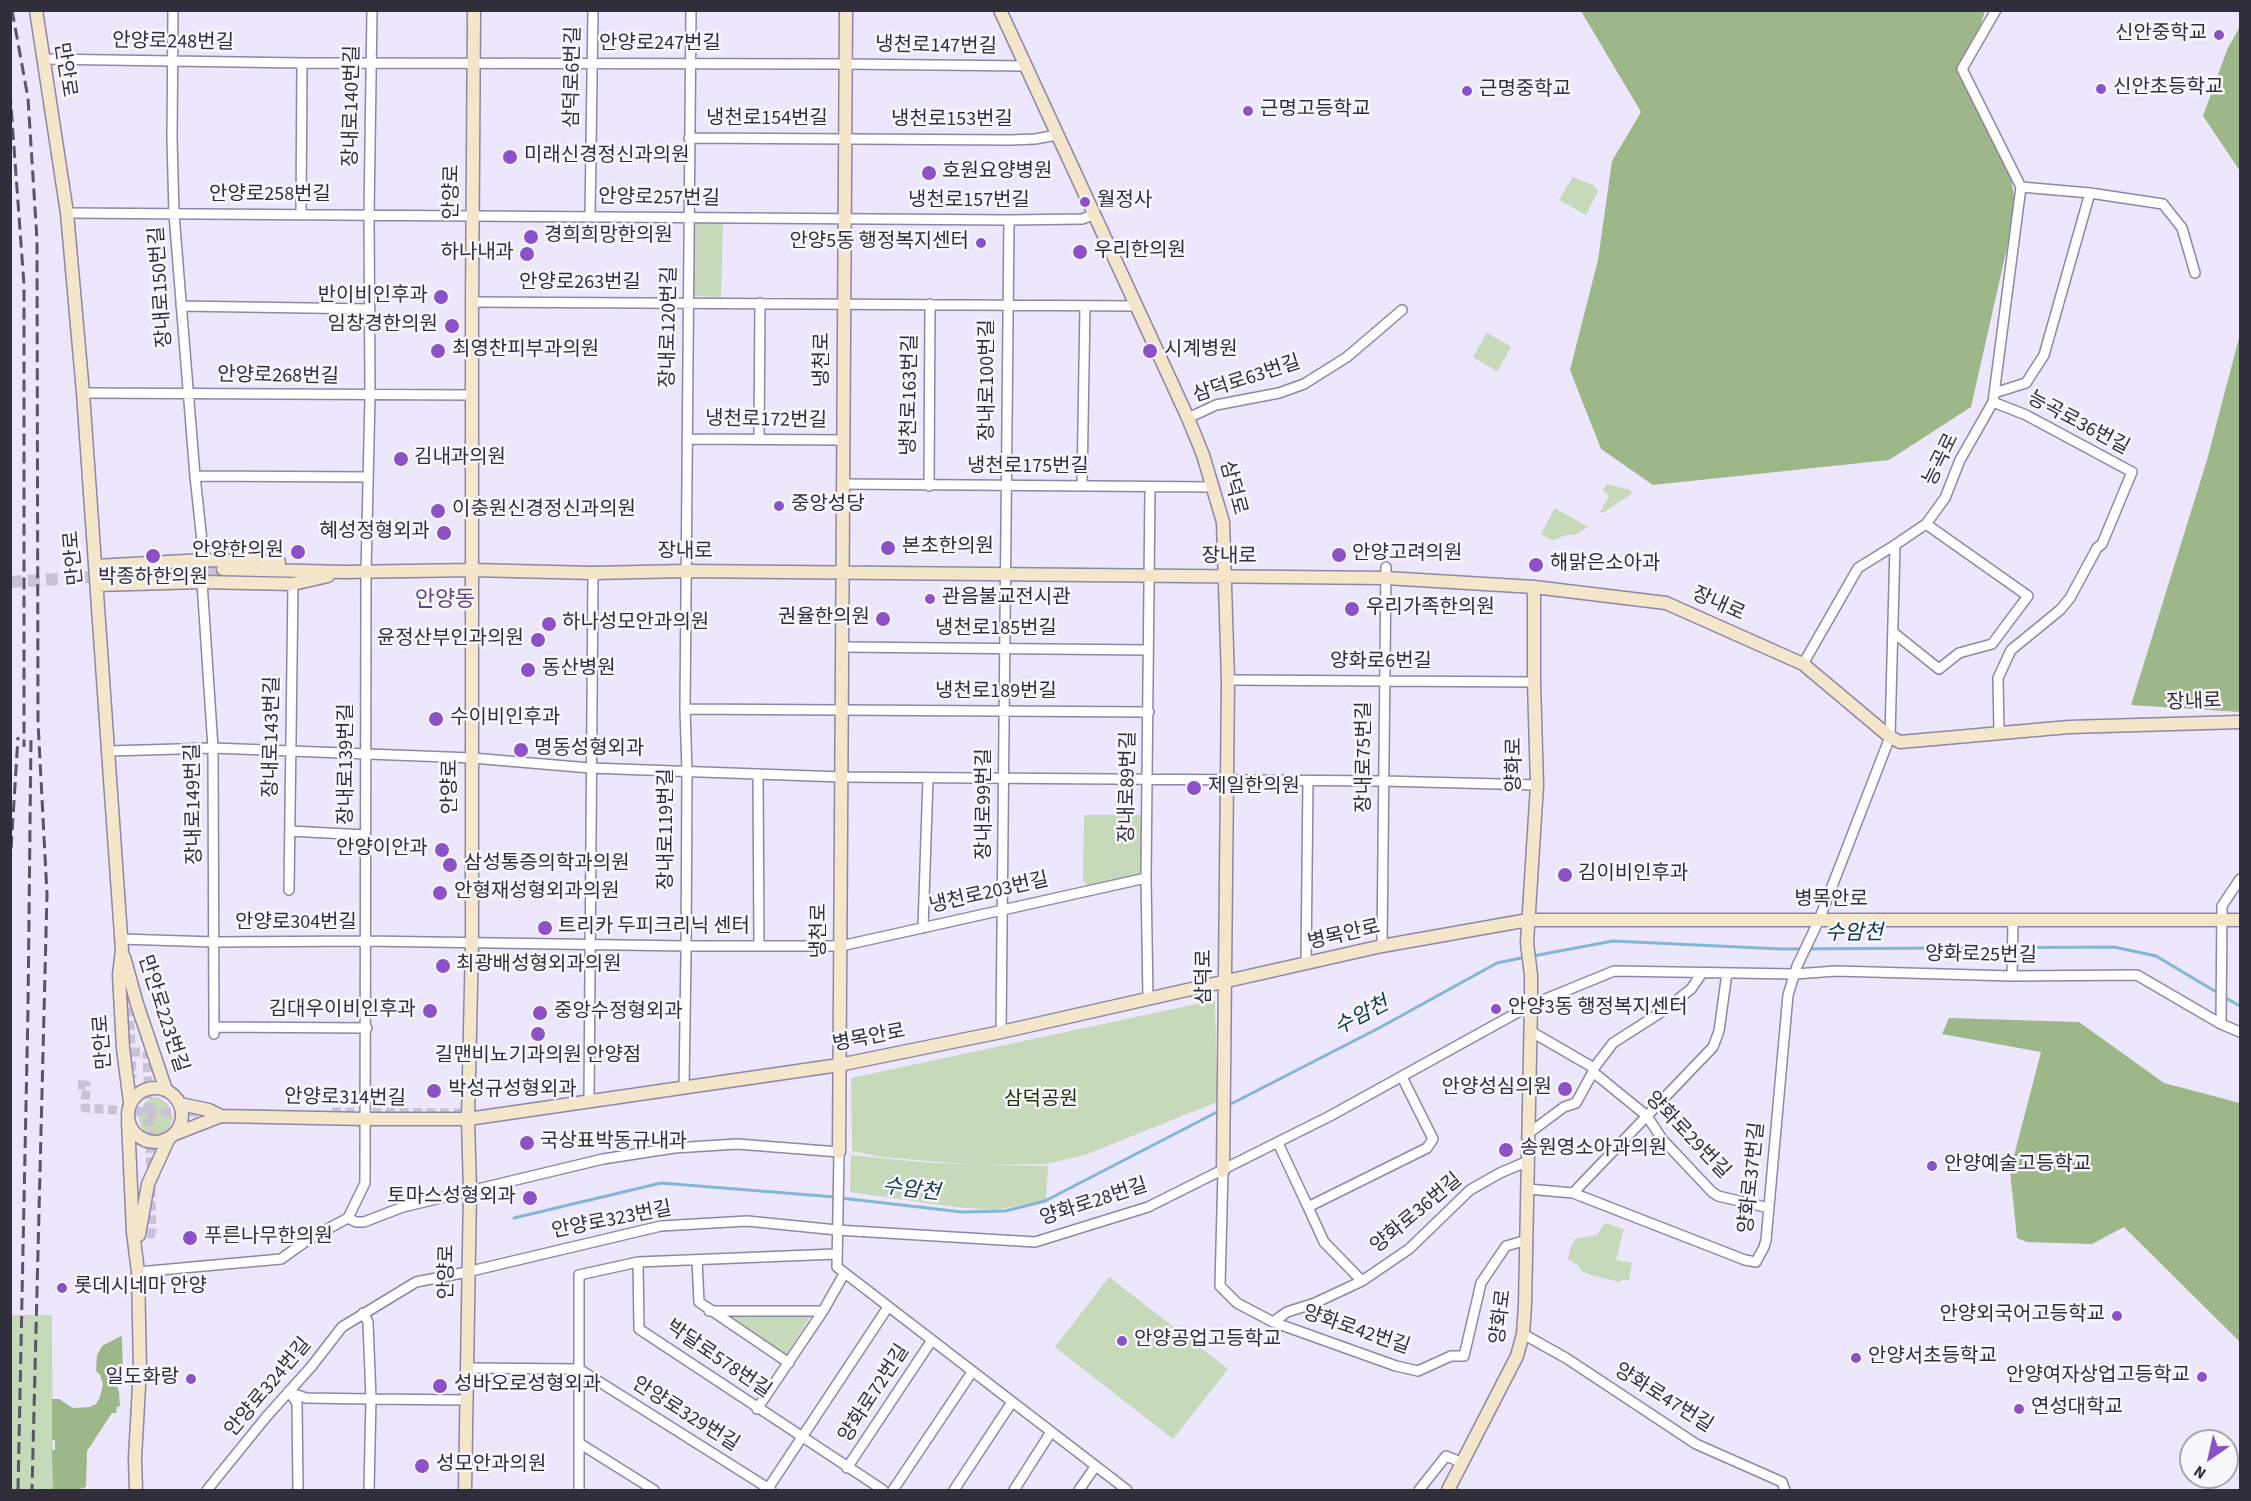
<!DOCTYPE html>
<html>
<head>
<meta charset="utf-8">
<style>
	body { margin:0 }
	#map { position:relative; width:2251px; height:1501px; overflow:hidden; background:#ece7fd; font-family:"Source Sans 3",sans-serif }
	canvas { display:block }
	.frame { position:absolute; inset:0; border:12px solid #312e3b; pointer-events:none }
	.north { position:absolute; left:2179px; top:1429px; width:60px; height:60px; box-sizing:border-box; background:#f8f7fe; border:2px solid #a8a7b0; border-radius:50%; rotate:214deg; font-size:16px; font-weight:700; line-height:24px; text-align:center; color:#312e3b }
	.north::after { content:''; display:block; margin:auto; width:21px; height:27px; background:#8d51c7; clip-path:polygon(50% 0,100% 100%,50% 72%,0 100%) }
</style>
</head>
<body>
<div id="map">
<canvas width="2251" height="1501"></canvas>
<div class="frame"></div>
<div class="north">N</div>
</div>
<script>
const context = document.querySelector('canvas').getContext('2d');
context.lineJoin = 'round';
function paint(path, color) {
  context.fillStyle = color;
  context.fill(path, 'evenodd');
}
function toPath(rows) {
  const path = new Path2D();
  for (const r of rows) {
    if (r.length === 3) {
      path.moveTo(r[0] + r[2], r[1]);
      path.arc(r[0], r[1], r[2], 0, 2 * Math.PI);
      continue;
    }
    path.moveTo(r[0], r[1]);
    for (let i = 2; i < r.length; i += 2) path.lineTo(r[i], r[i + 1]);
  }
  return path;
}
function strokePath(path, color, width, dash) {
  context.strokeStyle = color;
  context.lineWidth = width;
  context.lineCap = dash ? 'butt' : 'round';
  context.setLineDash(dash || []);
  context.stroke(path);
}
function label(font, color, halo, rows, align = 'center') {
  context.font = font + ' "Source Sans 3","Noto Sans KR",sans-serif';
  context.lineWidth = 5;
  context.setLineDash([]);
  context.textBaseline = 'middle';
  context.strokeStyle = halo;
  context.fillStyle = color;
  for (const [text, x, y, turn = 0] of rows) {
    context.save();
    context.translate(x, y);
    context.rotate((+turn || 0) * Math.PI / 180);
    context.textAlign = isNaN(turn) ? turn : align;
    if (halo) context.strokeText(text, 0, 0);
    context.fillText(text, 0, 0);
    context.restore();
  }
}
const green = toPath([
	[1573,177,1595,186,1598,191,1586,215,1559,200],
	[694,221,723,222,721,297,694,296],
	[1487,333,1511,347,1497,371,1473,357],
	[1607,484,1630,490,1632,493,1603,513,1600,512,1609,496,1603,490],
	[1555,508,1588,527,1575,535,1566,535,1554,540,1549,539,1541,534],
	[1084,815,1143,815,1142,872,1138,877,1087,885,1083,881],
	[1215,1000,1217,1102,1085,1155,1046,1164,982,1165,1048,1166,1046,1200,995,1210,955,1207,850,1192,851,1155,920,1162,975,1165,882,1157,852,1151,851,1078],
	[158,1097,168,1104,173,1118,168,1132,161,1136,152,1138,143,1132,138,1116,145,1102,152,1098],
	[1605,1223,1624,1229,1616,1260,1632,1263,1629,1280,1622,1280,1619,1282,1591,1275,1581,1271,1579,1266,1568,1259,1570,1249,1575,1239,1597,1235],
	[1109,1277,1228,1369,1173,1439,1055,1347],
	[812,1314,785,1357,728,1320,731,1316],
	[11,1315,52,1315,53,1490,11,1490]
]);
const forest = toPath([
	[1581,11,1985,11,1980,27,1958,75,2007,154,2016,208,1971,407,1889,460,1653,485,1601,449,1570,370,1598,260,1612,161,1641,112],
	[2240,26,2240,171,2203,116,2227,50],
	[2240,334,2240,712,2131,705,2207,460],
	[1949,1018,2079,1022,2164,1083,2240,1103,2240,1342,2124,1227,2092,1244,2027,1242,2017,1238,2010,1171,2041,1052,1942,1034],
	[121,1336,122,1337,123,1378,110,1370,107,1374,115,1380,119,1392,120,1406,117,1407,116,1413,112,1413,87,1451,86,1487,77,1490,53,1490,52,1450,55,1450,55,1440,52,1440,52,1399,59,1399,73,1408,90,1407,96,1404,100,1397,103,1384,100,1375,96,1371,97,1355,102,1346]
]);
const stream = toPath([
	[1533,956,1613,941,1781,949,2114,947,2156,956,2218,993],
	[2224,997,2240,1006],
	[1227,1106,1379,1028,1497,963,1526,957],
	[841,1198,962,1212,1005,1211,1045,1201,1219,1111],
	[514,1218,661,1183,835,1197]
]);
const streetTunnel = toPath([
	[129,994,132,1078],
	[131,1052,147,1052,151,1175],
	[78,1085,86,1085,85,1108,149,1112,201,1112],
	[332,1112,472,1113,472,1110],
	[151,1188,152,1234],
	[134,1233,155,1234]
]);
const secondaryTunnel = toPath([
	[10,582,223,569]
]);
const street = toPath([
	[173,10,172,138,174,214,195,476,204,560],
	[43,59,302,63,845,64,1026,66],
	[689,138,1011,140,1035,139,1057,135],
	[2021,187,2090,193,2163,204,2182,228,2195,273],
	[67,213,1009,220,1082,219,1093,215],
	[301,214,302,63],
	[590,216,593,10],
	[472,302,1136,306],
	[181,306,370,309],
	[83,393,472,395],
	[1994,393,2026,383,2044,355,2090,193],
	[1993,402,2026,415,2132,472,2102,544,2097,548,2070,598,2060,610,2011,650,1998,678,1999,732],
	[1188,418,1216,405,1279,393,1304,384,1347,357,1402,310],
	[688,439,844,440],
	[759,439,760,303],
	[195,476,368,477],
	[843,484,1213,487],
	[1082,485,1085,306],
	[929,486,930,304],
	[202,582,213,748,214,1034],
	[1894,633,1939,669,1959,653,1992,644,2028,596,1926,524],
	[842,647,1148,650],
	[1803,664,1858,568,1895,545],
	[1228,680,1534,682],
	[685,709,1149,712],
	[109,751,213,748,291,751,472,758,590,768,841,777,1384,781,1537,785],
	[758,774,759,946],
	[290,831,365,835],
	[289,890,293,584],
	[923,928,928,778],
	[121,939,214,942,366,941,685,946,841,946,1146,878],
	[1382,946,1386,567],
	[1306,964,1308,781],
	[2012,976,2013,920],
	[1148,998,1146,878,1150,487],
	[2221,1024,2222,906,2240,879],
	[215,1027,367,1028],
	[1530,1031,1594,1068,1593,1072,1647,1116,1662,1139,1712,1192,1718,1196,1769,1208],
	[1001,1032,1009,220],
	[1594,1068,1613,1043,1663,1011,1691,989,1702,973],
	[684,1088,686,954,687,772,685,709,691,10],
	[589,1101,593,573],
	[1529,1133,1564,1107,1576,1103,1593,1072],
	[1278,1143,1308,1207,1427,1148,1433,1139,1402,1077],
	[1223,1171,1220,1286,1237,1303,1273,1322,1396,1366,1418,1371,1451,1356,1464,1356,1481,1283,1506,1246,1527,1240],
	[1528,1189,1573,1193,1745,1260,1756,1262,1764,1247,1766,1240,1788,995,1797,966,1819,920,1890,737,1895,545,1926,524,1945,498,1960,460,1993,402,2021,187,1962,69,1996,10],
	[1573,1193,1713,1047,1719,1031,1727,973],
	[1308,1207,1324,1242,1362,1281],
	[348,1218,365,1183,366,572,370,396,369,215,372,10],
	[697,1260,699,1302,789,1363],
	[638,1262,639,1329,883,1490],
	[138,1272,281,1259,309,1239,348,1218,356,1222,364,1222,403,1207,603,1159,674,1148,737,1144,839,1152,837,1267,1127,1490],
	[709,1311,823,1311],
	[1273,1322,1287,1312,1315,1303,1362,1281,1409,1249,1470,1190,1500,1173,1528,1161],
	[1523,1334,1566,1358,1696,1444,1782,1482,1785,1490],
	[466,1368,579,1369,771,1490],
	[288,1392,306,1398,371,1399,368,1322,363,1313],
	[290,1393,297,1403,298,1490],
	[757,1409,823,1311,844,1274],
	[579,1443,654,1490],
	[847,1468,932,1340],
	[207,1490,267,1416,311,1367,342,1327,416,1282,467,1272,661,1226,747,1221,837,1230,1035,1242,1148,1207,1330,1116,1531,1005,1614,971,1795,974,1836,971,2012,976,2137,975,2221,1024,2240,1032],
	[369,1490,371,1399,465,1400],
	[579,1490,579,1275,638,1262,836,1254],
	[767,1490,888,1307],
	[893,1490,972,1372],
	[954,1490,1012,1402],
	[1014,1490,1051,1432],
	[1079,1490,1095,1467],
	[1419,1490,1446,1456,1463,1463]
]);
const secondary = toPath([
	[36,10,67,213,83,393,122,950,119,975,123,1048,130,1103],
	[1000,10,1188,418,1203,455,1223,522,1228,680,1223,1171],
	[95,566,204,560,279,562],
	[223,569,345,572,472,570,593,573,686,571,1386,578,1534,587,1666,603,1803,664,1890,737,1900,742,2069,727,2240,722],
	[97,585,202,582,293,584,328,576],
	[124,957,137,1004,166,1090],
	[155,1115,27],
	[180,1104,209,1110,221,1116,365,1119,468,1119,839,1065,1001,1032,1382,946,1528,920,2240,920],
	[128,1121,133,1232,138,1272,140,1368,135,1458,136,1490],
	[175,1134,221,1116],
	[839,1152,846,10],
	[139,1235,148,1184,168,1140],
	[465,1490,470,1190,468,1119,472,943,472,302,474,10],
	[1448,1490,1517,1356,1523,1334,1525,1305,1531,1005,1531,975,1527,943,1537,785,1534,682,1534,587]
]);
const rail = toPath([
	[12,10,28,98,37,240,38,722,47,894,32,1490],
	[10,92,24,285,24,747],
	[10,866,18,737],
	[18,1490,28,1009,31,735]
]);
const markers = [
	[2219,35,6,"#8d51c7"],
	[2101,89,6,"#8d51c7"],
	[1467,91,6,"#8d51c7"],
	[1248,111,6,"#8d51c7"],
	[510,157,8,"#8d51c7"],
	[929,173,8,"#8d51c7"],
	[1085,202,6,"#8d51c7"],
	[531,237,8,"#8d51c7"],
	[981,243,6,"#8d51c7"],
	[1080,252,8,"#8d51c7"],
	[527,254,8,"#8d51c7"],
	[441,297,8,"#8d51c7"],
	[452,326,8,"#8d51c7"],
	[438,351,8,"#8d51c7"],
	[1150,351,8,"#8d51c7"],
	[401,459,8,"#8d51c7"],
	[779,506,6,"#8d51c7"],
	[438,511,8,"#8d51c7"],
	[444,533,8,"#8d51c7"],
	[888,548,8,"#8d51c7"],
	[298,552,8,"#8d51c7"],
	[1339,555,8,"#8d51c7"],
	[153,556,8,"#8d51c7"],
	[1536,565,8,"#8d51c7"],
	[930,599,6,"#8d51c7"],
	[1352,609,8,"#8d51c7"],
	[883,619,8,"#8d51c7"],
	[549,624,8,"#8d51c7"],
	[538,640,8,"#8d51c7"],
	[528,670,8,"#8d51c7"],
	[436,719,8,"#8d51c7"],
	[521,750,8,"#8d51c7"],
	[1194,788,8,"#8d51c7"],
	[442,850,8,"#8d51c7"],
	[450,865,8,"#8d51c7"],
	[1565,875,8,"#8d51c7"],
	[440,893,8,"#8d51c7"],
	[545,928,8,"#8d51c7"],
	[443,966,8,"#8d51c7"],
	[1496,1009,6,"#8d51c7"],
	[430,1011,8,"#8d51c7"],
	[540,1013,8,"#8d51c7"],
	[538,1034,8,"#8d51c7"],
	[1565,1089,8,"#8d51c7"],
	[434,1091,8,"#8d51c7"],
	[527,1143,8,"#8d51c7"],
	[1506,1150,8,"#8d51c7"],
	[1932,1166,6,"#8d51c7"],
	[530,1198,8,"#8d51c7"],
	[190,1238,8,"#8d51c7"],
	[62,1288,6,"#8d51c7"],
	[2117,1316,6,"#8d51c7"],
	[1122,1341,6,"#8d51c7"],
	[1856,1358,6,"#8d51c7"],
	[2202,1377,6,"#8d51c7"],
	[191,1379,6,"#8d51c7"],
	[440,1386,8,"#8d51c7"],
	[2019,1409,6,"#8d51c7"],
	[422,1466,8,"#8d51c7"]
];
const poiNames = [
	["신안중학교",2207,35,"right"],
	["신안초등학교",2113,89],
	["근명중학교",1479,91],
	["근명고등학교",1260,111],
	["미래신경정신과의원",524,157],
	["호원요양병원",942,173],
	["월정사",1097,202],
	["경희희망한의원",544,237],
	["안양5동 행정복지센터",969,243,"right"],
	["우리한의원",1094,252],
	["하나내과",514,254,"right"],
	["반이비인후과",428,297,"right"],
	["임창경한의원",438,326,"right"],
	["최영찬피부과의원",452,351],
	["시계병원",1164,351],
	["김내과의원",414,459],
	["중앙성당",791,506],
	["이충원신경정신과의원",452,511],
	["혜성정형외과",430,533,"right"],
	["본초한의원",902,548],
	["안양한의원",284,552,"right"],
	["안양고려의원",1352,555],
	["해맑은소아과",1550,565],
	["박종하한의원",153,579,"center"],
	["관음불교전시관",942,599],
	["우리가족한의원",1366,609],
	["권율한의원",870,619,"right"],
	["하나성모안과의원",562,624],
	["윤정산부인과의원",524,640,"right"],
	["동산병원",542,670],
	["수이비인후과",450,719],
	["명동성형외과",534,750],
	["제일한의원",1208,788],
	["안양이안과",428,850,"right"],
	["삼성통증의학과의원",464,865],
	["김이비인후과",1578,875],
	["안형재성형외과의원",454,893],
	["트리카 두피크리닉 센터",558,928],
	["최광배성형외과의원",456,966],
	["안양3동 행정복지센터",1508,1009],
	["김대우이비인후과",416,1011,"right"],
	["중앙수정형외과",554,1013],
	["길맨비뇨기과의원 안양점",538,1057,"center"],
	["안양성심의원",1552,1089,"right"],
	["박성규성형외과",448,1091],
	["국상표박동규내과",540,1143],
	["송원영소아과의원",1520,1150],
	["안양예술고등학교",1944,1166],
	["토마스성형외과",516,1198,"right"],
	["푸른나무한의원",204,1238],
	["롯데시네마 안양",74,1288],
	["안양외국어고등학교",2105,1316,"right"],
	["안양공업고등학교",1134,1341],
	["안양서초등학교",1868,1358],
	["안양여자상업고등학교",2190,1377,"right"],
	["일도화랑",179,1379,"right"],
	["성바오로성형외과",454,1386],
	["연성대학교",2031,1409],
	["성모안과의원",436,1466]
];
const streetNames = [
	["안양로248번길",173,43,1],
	["안양로247번길",660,45],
	["냉천로147번길",936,47,1],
	["만안로",64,70,81],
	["삼덕로6번길",574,77,-89],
	["장내로140번길",353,106,-89],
	["냉천로154번길",767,120],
	["냉천로153번길",952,121],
	["안양로",453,192,-89],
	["안양로258번길",270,196],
	["안양로257번길",659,199,1],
	["냉천로157번길",969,202],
	["안양로263번길",580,284],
	["장내로150번길",162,287,-94],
	["장내로120번길",670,327,-89],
	["냉천로",824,360,-90],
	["안양로268번길",278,377,1],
	["장내로100번길",989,380,-90],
	["삼덕로63번길",1247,380,-18],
	["냉천로163번길",911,395,-89],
	["냉천로172번길",766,421,1],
	["능곡로36번길",2078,424,28],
	["능곡로",1942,460,-64],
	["냉천로175번길",1028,468],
	["삼덕로",1232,488,75],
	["장내로",685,553],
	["만안로",75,558,-95],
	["장내로",1229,558],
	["장내로",1718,605,24],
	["냉천로185번길",996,630],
	["양화로6번길",1381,663],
	["냉천로189번길",996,693],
	["장내로",2194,703,-2],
	["장내로143번길",273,737,-89],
	["장내로75번길",1366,757,-90],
	["장내로139번길",348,764,-90],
	["양화로",1516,765,-90],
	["안양로",452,787,-90],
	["장내로89번길",1129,787,-89],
	["장내로149번길",195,804,-91],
	["장내로99번길",986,804,-90],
	["장내로119번길",668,829,-90],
	["냉천로203번길",989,894,-13],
	["병목안로",1831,901],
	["안양로304번길",296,924],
	["냉천로",821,931,-90],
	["병목안로",1344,936,-13],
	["양화로25번길",1981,956,1],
	["삼덕로",1206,977,-90],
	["만안로223번길",162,1014,72],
	["병목안로",869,1039,-11],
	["만안로",104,1042,-94],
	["안양로314번길",345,1099,1],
	["양화로29번길",1687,1136,46],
	["양화로37번길",1753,1178,-84],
	["양화로28번길",1094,1203,-18],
	["양화로36번길",1417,1214,-40],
	["안양로323번길",612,1221,-11],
	["안양로",448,1272,-89],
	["양화로",1502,1317,-83],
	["양화로42번길",1356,1331,19],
	["박달로578번길",718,1360,34],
	["안양로324번길",269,1388,-50],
	["양화로72번길",875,1394,-57],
	["양화로47번길",1663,1399,32],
	["안양로329번길",685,1415,32]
];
const parkNames = [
	["삼덕공원",1041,1101]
];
const waterNames = [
	["수암천",1854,934],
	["수암천",1362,1017,-28],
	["수암천",911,1191,7]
];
const quarterNames = [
	["안양동",445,601]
];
paint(green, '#c6d9b8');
paint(forest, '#9db789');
strokePath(stream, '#83b6d6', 3);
strokePath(streetTunnel, '#c7c2d6', 9, [9, 4.5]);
strokePath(secondaryTunnel, '#c7c2d6', 12, [12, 6]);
strokePath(street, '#8e86a7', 12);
strokePath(secondary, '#8e86a7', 15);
strokePath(street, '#fff', 9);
strokePath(secondary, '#f4e6ca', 12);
strokePath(rail, '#595665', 3, [12, 6]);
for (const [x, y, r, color] of markers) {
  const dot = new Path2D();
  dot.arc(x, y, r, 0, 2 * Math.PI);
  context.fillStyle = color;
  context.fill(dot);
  strokePath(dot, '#f8f7fe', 2);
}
label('20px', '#312e3b', '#f8f7fe', poiNames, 'left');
label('20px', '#312e3b', '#f8f7fe', streetNames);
label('20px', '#1a3100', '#f8f7fe', parkNames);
label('italic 21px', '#0d384e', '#f8f7fe', waterNames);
label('22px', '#634682', '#f8f7fe', quarterNames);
</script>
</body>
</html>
